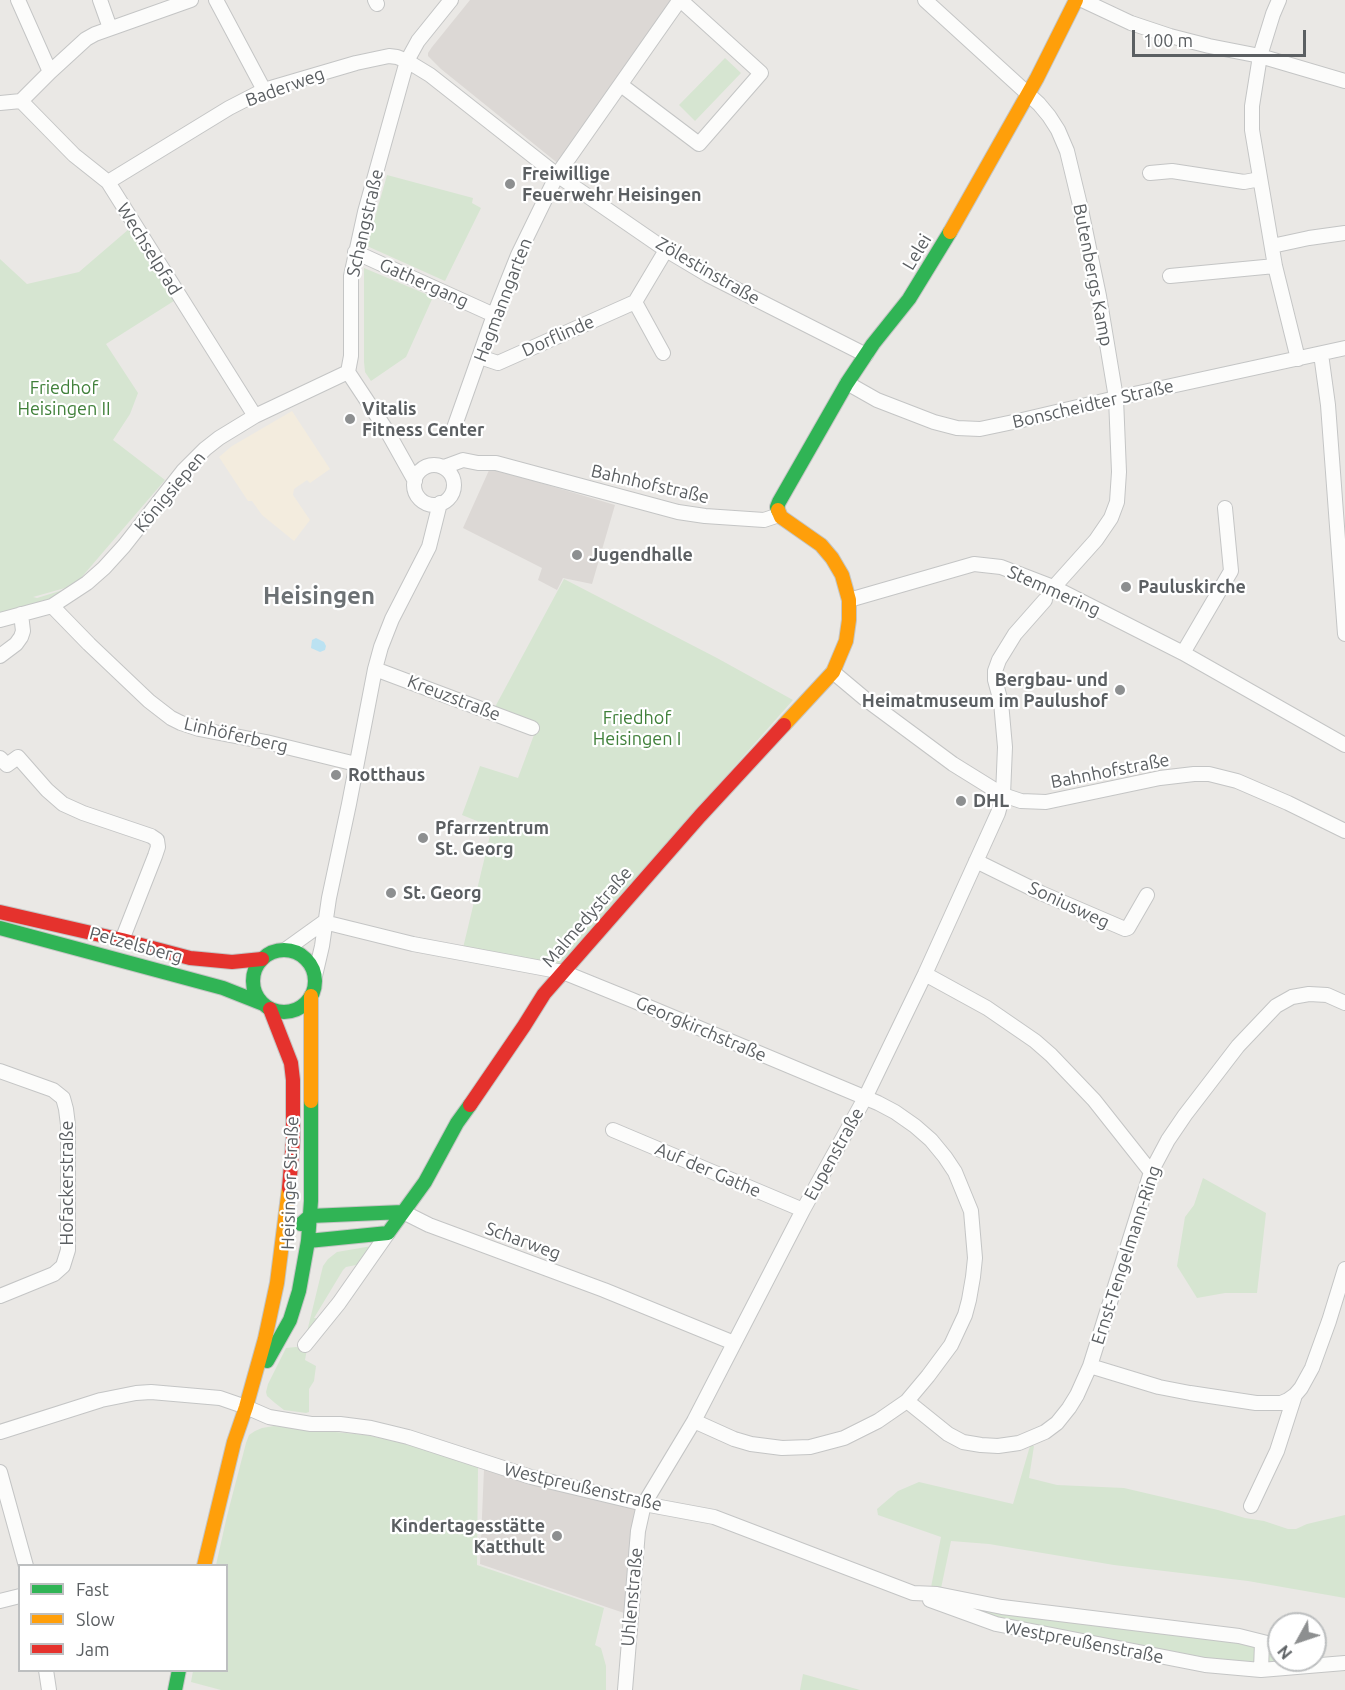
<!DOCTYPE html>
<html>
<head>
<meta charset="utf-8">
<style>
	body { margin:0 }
	#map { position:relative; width:1345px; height:1690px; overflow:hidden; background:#eae8e5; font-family:Ubuntu,sans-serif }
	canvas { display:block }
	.legend { position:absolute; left:18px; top:1564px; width:210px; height:108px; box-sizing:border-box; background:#fff; border:2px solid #bdbfc0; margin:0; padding:8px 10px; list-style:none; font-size:18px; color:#5b5f62 }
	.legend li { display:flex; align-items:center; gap:12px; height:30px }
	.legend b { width:30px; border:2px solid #bdbfc0 }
	.north { position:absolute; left:1267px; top:1612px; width:60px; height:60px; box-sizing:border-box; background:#fff; border:2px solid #bdbfc0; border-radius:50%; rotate:230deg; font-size:16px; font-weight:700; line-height:24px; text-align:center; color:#5b5f62 }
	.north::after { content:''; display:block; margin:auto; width:21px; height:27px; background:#8d8f90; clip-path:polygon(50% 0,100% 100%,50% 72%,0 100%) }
	.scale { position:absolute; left:1132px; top:30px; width:174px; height:27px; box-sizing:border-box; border:3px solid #5b5f62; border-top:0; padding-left:8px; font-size:18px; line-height:21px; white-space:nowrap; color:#5b5f62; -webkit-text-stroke:4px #fff; paint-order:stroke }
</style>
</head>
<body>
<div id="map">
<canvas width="1345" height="1690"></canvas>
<ul class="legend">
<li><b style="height:8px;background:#30b455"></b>Fast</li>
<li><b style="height:8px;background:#ff9f0a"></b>Slow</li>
<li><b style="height:8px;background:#e5322d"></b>Jam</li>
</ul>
<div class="north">N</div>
<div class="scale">100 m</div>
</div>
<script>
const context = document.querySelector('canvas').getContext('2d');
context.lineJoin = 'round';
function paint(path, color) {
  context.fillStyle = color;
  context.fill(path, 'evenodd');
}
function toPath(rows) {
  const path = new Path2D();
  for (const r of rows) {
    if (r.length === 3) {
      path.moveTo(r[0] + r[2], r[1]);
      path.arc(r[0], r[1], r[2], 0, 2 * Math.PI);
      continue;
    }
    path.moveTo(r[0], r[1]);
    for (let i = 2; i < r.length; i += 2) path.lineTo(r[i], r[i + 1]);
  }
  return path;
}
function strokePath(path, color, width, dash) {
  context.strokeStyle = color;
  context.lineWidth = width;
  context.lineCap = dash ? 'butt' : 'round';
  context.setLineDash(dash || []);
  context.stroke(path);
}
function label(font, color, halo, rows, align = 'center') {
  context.font = font + ' Ubuntu,sans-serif';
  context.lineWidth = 4.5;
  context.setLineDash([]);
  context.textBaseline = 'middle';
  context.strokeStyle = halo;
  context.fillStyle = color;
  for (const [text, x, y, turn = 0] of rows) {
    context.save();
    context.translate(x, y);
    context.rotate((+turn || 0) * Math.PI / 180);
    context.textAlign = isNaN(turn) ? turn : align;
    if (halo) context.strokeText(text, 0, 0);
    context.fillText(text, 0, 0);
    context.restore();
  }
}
const commercial = toPath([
	[292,411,330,469,310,483,307,480,294,489,293,495,310,520,294,541,262,515,252,501,248,501,219,457,232,446]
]);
const education = toPath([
	[470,0,678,0,560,165,441,69,428,56,428,53,432,47],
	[490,468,615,505,592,584,563,578,557,590,538,580,542,568,463,528],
	[484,1469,635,1509,624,1613,480,1564]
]);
const green = toPath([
	[725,58,741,73,695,121,679,105],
	[387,175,473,198,472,203,481,208,445,281,367,246],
	[129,229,177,299,106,344,138,393,130,414,113,440,165,480,80,579,65,588,33,597,37,598,63,590,63,593,52,598,0,613,0,259,27,284,79,272],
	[364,268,433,297,406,357,371,381,365,372,364,362],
	[564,579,717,658,793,700,560,964,463,948,492,827,462,815,480,766,518,778,538,724,495,707],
	[1203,1178,1266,1213,1257,1293,1225,1293,1197,1298,1177,1266,1185,1217,1194,1205],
	[372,1246,361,1264,346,1267,343,1270,314,1318,321,1318,306,1336,321,1274,323,1266,328,1259,337,1252],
	[296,1347,307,1349,305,1360,316,1366,314,1381,309,1389,309,1412,306,1413,284,1410,275,1403,267,1396,266,1392,268,1384,286,1348],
	[274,1426,366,1435,408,1444,478,1467,477,1565,604,1608,595,1645,601,1648,606,1666,606,1690,221,1690,191,1682,193,1671,226,1670,226,1566,216,1565,227,1516,246,1443,249,1435,255,1431,262,1428],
	[1030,1446,1034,1446,1029,1478,1057,1485,1124,1488,1218,1510,1245,1518,1264,1521,1288,1529,1296,1529,1307,1524,1345,1515,1345,1598,1248,1581,1114,1565,989,1544,951,1541,940,1593,930,1592,941,1537,878,1515,877,1509,898,1491,919,1482,1013,1504],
	[939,1596,1161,1629,1279,1649,1279,1660,1309,1660,1262,1666,1206,1659,993,1618],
	[803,1674,860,1690,800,1690]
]);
const water = toPath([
	[316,638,324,642,326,646,325,650,320,652,311,648,312,640]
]);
const street = toPath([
	[18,0,50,72],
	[100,0,110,28],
	[216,0,264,90],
	[375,0,377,4],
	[925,0,1039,104,1049,116,1058,130,1067,151,1080,205,1099,296,1116,398,1119,472,1117,502,1111,518,1096,540,1053,588],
	[1082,0,1131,23,1170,36,1209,46,1260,56,1345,81],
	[1279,0,1273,14,1260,56,1252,106,1252,130,1275,266,1298,359],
	[21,101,74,155,108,182,255,416],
	[0,103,21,101,50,72,86,39,95,34,191,0],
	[1150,173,1172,171,1244,182,1260,179],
	[108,182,229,108,264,90,356,63,389,56,397,57,407,61,430,75,557,175,666,250,708,275,866,355],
	[1272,246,1309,238,1345,233],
	[355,252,494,315],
	[1170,276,1275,266],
	[635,302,663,353],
	[1321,354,1328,405,1345,634],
	[480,357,498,363,635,302,666,250],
	[847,383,877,400,934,422,957,428,980,429,1018,421,1116,398,1345,348],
	[454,428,494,315,518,255,557,175,679,1,686,5,761,73,699,144,621,85],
	[434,485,20],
	[444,467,463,460,478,463,496,463,678,512,705,516,764,520,779,515],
	[415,481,387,431,348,372,351,356,351,276,365,212,407,61,418,41,451,0],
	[849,600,974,564,1001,567,1053,587,1183,653,1345,745],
	[52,606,89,644,149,701,171,718,181,723,199,729,266,742,356,764],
	[0,620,52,606,87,583,104,568,124,546,183,471,205,449,219,438,255,416,348,372],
	[1183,653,1231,571,1225,508],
	[0,656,16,644,21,637,23,631,21,614],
	[375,669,532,728],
	[833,672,864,698,953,764,1003,795,1021,801,1046,802,1160,778,1194,774,1209,774,1237,781,1288,803,1345,831],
	[0,758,7,765,18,757,47,790,63,804,83,813,151,836,157,840,158,847,155,856,122,940],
	[976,861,1041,893,1125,929,1128,928,1147,895],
	[324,922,413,944,563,972,632,1000,878,1103,895,1112,915,1126,931,1140,945,1157,955,1172,971,1211,975,1258,973,1277,969,1300,965,1315,951,1345,928,1376,907,1401,878,1421,844,1438,810,1447,782,1448,751,1444,734,1439,694,1421],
	[285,950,324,922],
	[925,974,987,1008,1035,1041,1051,1055,1094,1100,1151,1172],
	[315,976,322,946,329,898,349,804,375,669,381,647,392,619,429,547,440,503],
	[0,1071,53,1090,63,1098,66,1109,68,1125,68,1250,63,1266,54,1274,0,1296],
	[613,1130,803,1210],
	[403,1212,429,1225,604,1290,734,1343],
	[305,1345,339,1303,388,1233],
	[1090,1366,1159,1387,1190,1393,1256,1403,1281,1403,1288,1400,1295,1395,1301,1388,1312,1368,1329,1321,1345,1269],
	[907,1401,948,1434,963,1442,981,1445,998,1446,1019,1443,1045,1432,1057,1423,1069,1408,1077,1395,1090,1366,1151,1172,1168,1140,1185,1115,1238,1046,1276,1006,1292,997,1309,994,1327,995,1345,1003],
	[0,1432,101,1400,136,1393,151,1392,220,1398,246,1407,269,1417,311,1424,340,1424,371,1428,408,1437,531,1477,644,1504,714,1517,913,1593,937,1594,1002,1607,1239,1636,1279,1646],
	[0,1472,26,1566],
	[1251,1506,1277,1451,1295,1395],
	[930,1600,996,1624,1205,1665,1261,1670,1345,1663],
	[0,1601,20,1596],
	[46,1670,49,1690],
	[1261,1670,1262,1642],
	[625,1690,638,1531,644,1504,694,1421,803,1210,865,1098,925,974,998,813,1003,795,1005,747,1001,702,995,680,995,671,999,660,1015,634,1045,600]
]);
const fast = toPath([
	[778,510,777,507,779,502,847,383,873,344,909,299,950,232],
	[0,928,223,988,261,1003],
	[284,981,31],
	[301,1224,310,1216,403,1212],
	[308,1241,388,1233,425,1182,457,1123,470,1105],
	[267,1361,290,1320,299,1291,308,1241,311,1201,311,1101],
	[175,1690,179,1670]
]);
const slow = toPath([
	[950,232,1037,78,1076,0],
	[778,510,781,517,821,545,832,558,842,575,849,600,849,620,846,641,833,672,784,725],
	[311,996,311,1101],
	[204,1566,234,1442,246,1407,265,1339,277,1283,289,1188]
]);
const jam = toPath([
	[0,912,122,940,190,958,232,962,262,959],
	[270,1009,291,1063,293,1080,293,1140,289,1188],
	[470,1105,524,1026,544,994,700,816,784,725]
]);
const markers = [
	[510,184,6,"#8d8f90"],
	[350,419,6,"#8d8f90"],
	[577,555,6,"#8d8f90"],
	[1126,587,6,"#8d8f90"],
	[1120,690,6,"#8d8f90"],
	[336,775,6,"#8d8f90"],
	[961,801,6,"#8d8f90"],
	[423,838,6,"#8d8f90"],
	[391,893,6,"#8d8f90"],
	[557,1536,6,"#8d8f90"]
];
const streetNames = [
	["Baderweg",285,87,-20],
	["Schangstraße",365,223,-77],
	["Wechselpfad",149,249,58],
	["Lelei",917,252,-59],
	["Zölestinstraße",708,271,30],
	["Butenbergs Kamp",1093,275,79],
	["Gathergang",424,283,24],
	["Hagmanngarten",503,300,-69],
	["Dorflinde",558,336,-24],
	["Bonscheidter Straße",1093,404,-13],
	["Bahnhofstraße",650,484,13],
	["Königsiepen",170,492,-50],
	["Stemmering",1054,591,24],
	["Kreuzstraße",454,698,21],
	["Linhöferberg",236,735,13],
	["Bahnhofstraße",1110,771,-11],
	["Soniusweg",1069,905,25],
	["Malmedystraße",587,917,-49],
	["Petzelsberg",136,945,15],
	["Georgkirchstraße",701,1029,23],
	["Eupenstraße",834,1154,-61],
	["Auf der Gathe",708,1170,23],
	["Hofackerstraße",67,1183,-90],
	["Heisinger Straße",290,1183,-88],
	["Scharweg",523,1241,20],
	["Ernst-Tengelmann-Ring",1126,1255,-72],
	["Westpreußenstraße",583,1487,13],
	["Uhlenstraße",632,1597,-85],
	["Westpreußenstraße",1084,1642,11]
];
const poiNames = [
	["Freiwillige",522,174],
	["Feuerwehr Heisingen",522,195],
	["Vitalis",362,409],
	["Fitness Center",362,430],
	["Jugendhalle",589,555],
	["Pauluskirche",1138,587],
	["Bergbau- und",1108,680,"right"],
	["Heimatmuseum im Paulushof",1108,701,"right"],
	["Rotthaus",348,775],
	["DHL",973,801],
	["Pfarrzentrum",435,828],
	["St. Georg",435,849],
	["St. Georg",403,893],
	["Kindertagesstätte",545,1526,"right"],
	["Katthult",545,1547,"right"]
];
const parkNames = [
	["Friedhof",64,388],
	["Heisingen II",64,409],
	["Friedhof",637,718],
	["Heisingen I",637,739]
];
const districtNames = [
	["Heisingen",319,596]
];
paint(commercial, '#f3ecde');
paint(education, '#dcd8d5');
paint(green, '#d6e5d1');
paint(water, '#bbe2f2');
strokePath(street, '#c4c5c5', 16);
strokePath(fast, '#c4c5c4', 16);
strokePath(slow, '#c4c5c4', 16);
strokePath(jam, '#c4c5c4', 16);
strokePath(street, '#fcfcfb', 14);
strokePath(fast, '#30b455', 14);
strokePath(slow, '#ff9f0a', 14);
strokePath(jam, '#e5322d', 14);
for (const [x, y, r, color] of markers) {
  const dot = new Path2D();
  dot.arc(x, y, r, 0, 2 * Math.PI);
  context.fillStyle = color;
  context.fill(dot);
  strokePath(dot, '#fff', 2);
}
label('18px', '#5b5f62', '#fff', streetNames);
label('bold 18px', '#5b5f62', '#fff', poiNames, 'left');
label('18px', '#41813b', '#fff', parkNames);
label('bold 24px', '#6c7174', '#fff', districtNames);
</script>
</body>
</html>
